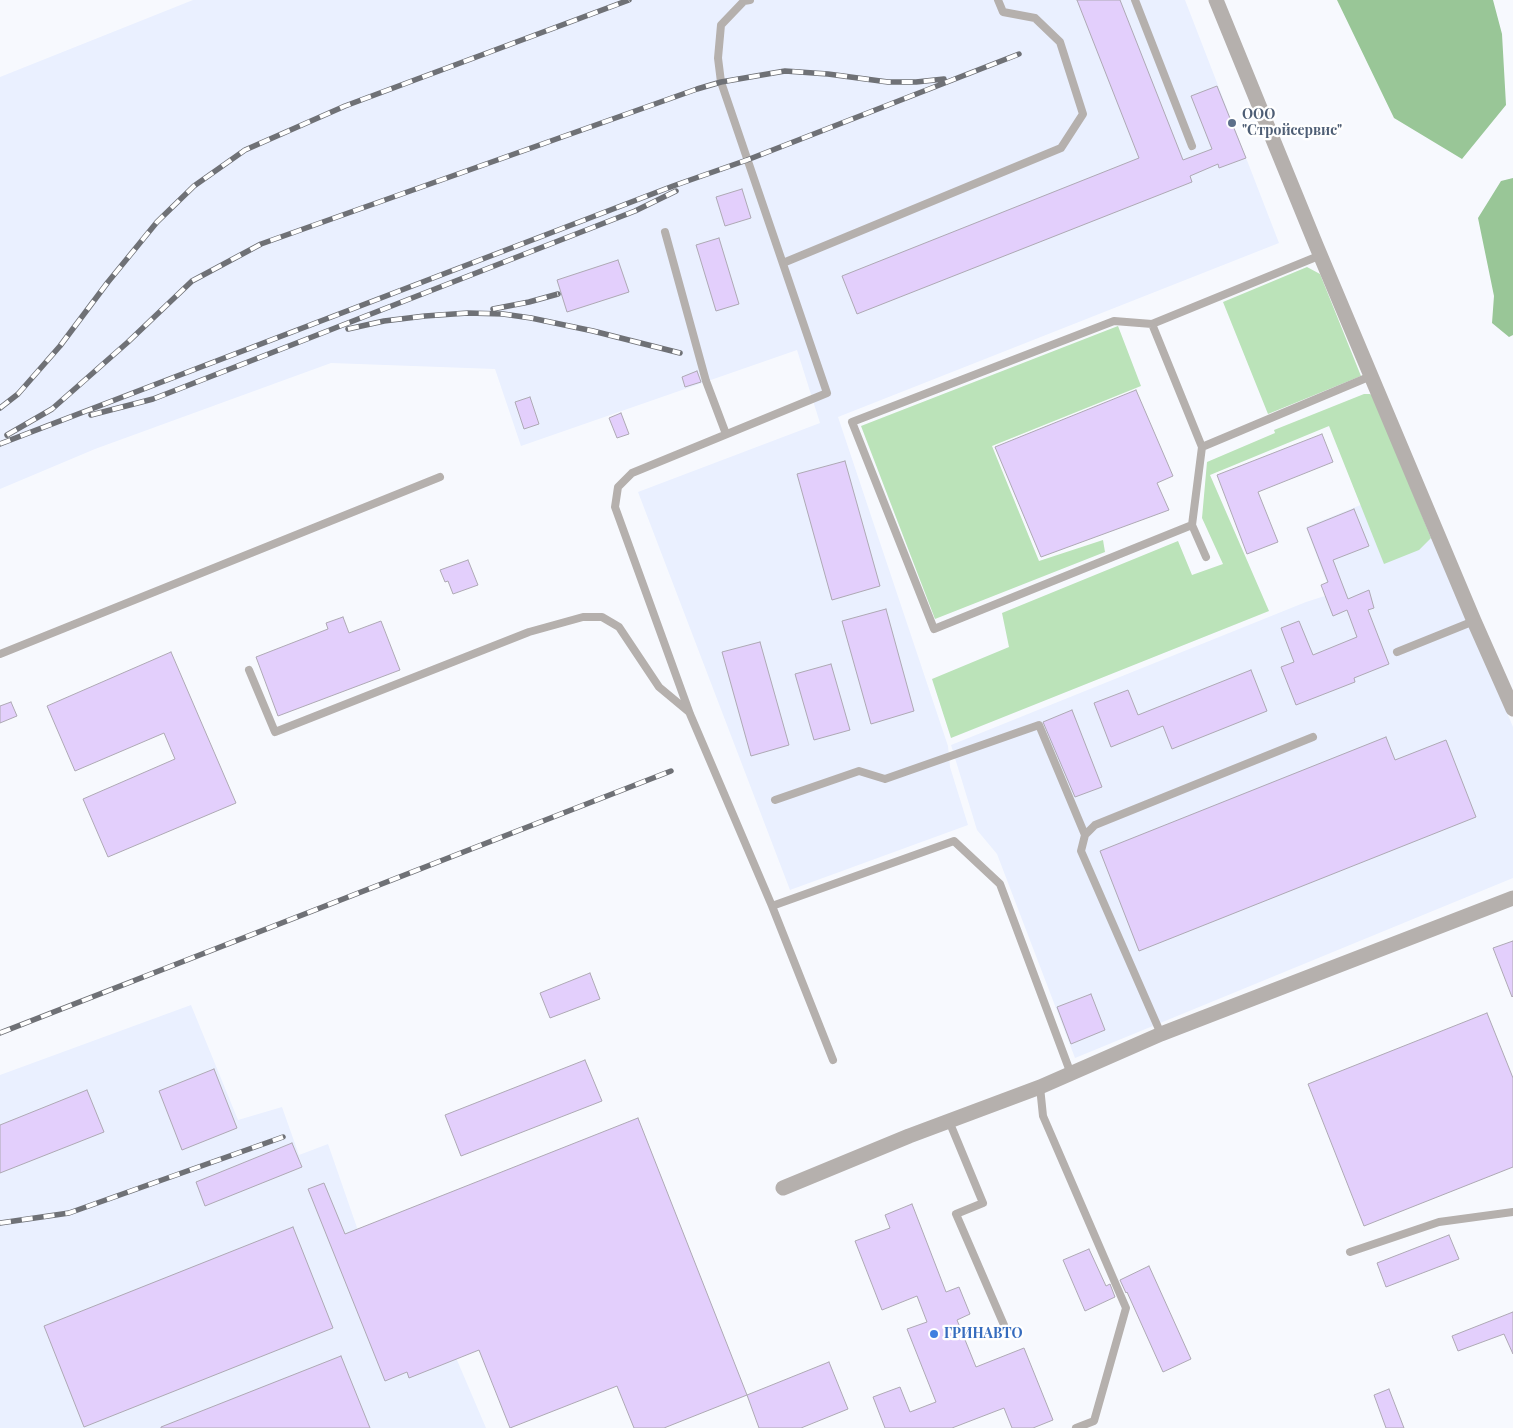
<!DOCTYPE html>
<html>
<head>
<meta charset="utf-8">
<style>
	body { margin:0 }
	canvas { display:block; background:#f7f9fe }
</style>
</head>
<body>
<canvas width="1513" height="1428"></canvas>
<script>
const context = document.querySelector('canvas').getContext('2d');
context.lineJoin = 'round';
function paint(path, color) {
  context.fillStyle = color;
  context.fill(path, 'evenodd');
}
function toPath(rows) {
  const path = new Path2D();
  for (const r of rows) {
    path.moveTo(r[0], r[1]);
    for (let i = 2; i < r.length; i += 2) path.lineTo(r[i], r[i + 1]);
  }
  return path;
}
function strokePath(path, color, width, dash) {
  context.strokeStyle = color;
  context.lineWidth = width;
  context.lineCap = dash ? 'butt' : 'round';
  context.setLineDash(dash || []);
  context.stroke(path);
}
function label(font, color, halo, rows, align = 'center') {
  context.font = font + ' "Playfair Display",serif';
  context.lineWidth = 4.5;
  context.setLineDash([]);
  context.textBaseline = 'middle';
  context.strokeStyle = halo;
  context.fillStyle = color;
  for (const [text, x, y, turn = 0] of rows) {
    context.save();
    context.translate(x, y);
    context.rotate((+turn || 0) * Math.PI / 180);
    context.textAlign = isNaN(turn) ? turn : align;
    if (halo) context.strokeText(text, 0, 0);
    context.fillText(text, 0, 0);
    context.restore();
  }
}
const built = toPath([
	[193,0,1185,0,1279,243,838,417,948,746,950,767,968,825,790,890,638,492,820,423,797,350,521,446,495,369,331,363,95,449,0,489,0,77],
	[1410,480,1513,727,1513,878,1075,1058,997,854,977,830,951,745,1306,602,1331,594,1306,527,1363,504],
	[191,1005,238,1120,282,1107,299,1155,328,1144,406,1369,454,1353,486,1428,0,1428,0,1075]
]);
const green = toPath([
	[1307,267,1320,274,1361,376,1268,414,1223,302],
	[1118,326,1141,386,992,446,1039,561,1103,540,1105,552,935,619,861,426],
	[1364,394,1370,394,1374,397,1431,538,1419,550,1384,564,1329,426,1210,475,1269,611,951,738,932,679,1009,647,1002,613,1178,541,1192,575,1223,564,1202,518,1207,462,1275,433,1274,430]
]);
const forest = toPath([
	[1337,0,1493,0,1502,34,1506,105,1462,159,1394,118],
	[1513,178,1513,335,1509,337,1492,323,1494,296,1478,218,1501,181]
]);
const building = toPath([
	[1077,0,1120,0,1183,160,1212,149,1191,96,1217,86,1246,158,1219,168,1218,164,1190,176,1192,182,857,314,842,276,1139,158,1077,0],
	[742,189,751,218,725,226,716,197,742,189],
	[719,238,739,304,716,311,696,245,719,238],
	[618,260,629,292,567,312,557,280,618,260],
	[697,371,701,382,685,387,682,377,697,371],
	[1136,390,1173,476,1157,483,1169,510,1041,557,995,447,1136,390],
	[530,397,539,424,524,429,515,402,530,397],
	[621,413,629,434,617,438,609,418,621,413],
	[1322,434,1333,462,1258,492,1278,542,1247,554,1217,475,1322,434],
	[845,461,880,586,832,600,797,474,845,461],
	[1354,509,1369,546,1333,560,1348,599,1369,590,1374,608,1368,610,1389,664,1354,678,1355,682,1296,705,1281,667,1294,662,1281,628,1299,621,1313,655,1357,637,1347,610,1333,616,1321,585,1328,582,1307,528,1354,509],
	[468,560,478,585,453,594,448,581,445,582,440,570,468,560],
	[886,609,914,711,871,724,842,621,886,609],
	[343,617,349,633,381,621,400,670,278,716,256,657,328,629,326,623,343,617],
	[760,642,789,745,751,756,722,652,760,642],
	[171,652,236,803,108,857,83,799,175,759,164,733,75,771,47,706,171,652],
	[831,664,850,730,814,740,795,674,831,664],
	[1251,670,1267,711,1172,749,1163,726,1111,747,1094,703,1128,690,1138,715,1251,670],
	[11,702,17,716,0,723,0,706,11,702],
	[1072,710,1102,787,1075,797,1043,722,1072,710],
	[1386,737,1395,760,1446,740,1476,817,1139,951,1100,851,1386,737],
	[1513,941,1513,996,1512,997,1493,948,1513,941],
	[590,973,600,999,550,1018,540,993,590,973],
	[1091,994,1105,1030,1071,1044,1057,1007,1091,994],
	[1487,1013,1513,1078,1513,1167,1364,1226,1308,1084,1487,1013],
	[585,1060,602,1101,461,1156,445,1115,585,1060],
	[214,1069,237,1128,182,1150,159,1091,214,1069],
	[87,1090,104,1132,0,1173,0,1125,87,1090],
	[638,1118,747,1395,664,1428,634,1428,617,1386,510,1428,479,1350,409,1378,407,1372,385,1381,308,1189,324,1183,345,1234,638,1118],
	[292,1143,302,1167,205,1206,196,1182,292,1143],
	[912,1204,946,1292,959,1287,970,1314,957,1320,976,1367,1024,1348,1053,1420,1033,1428,1012,1428,1004,1408,952,1428,885,1428,873,1397,900,1387,910,1412,936,1402,907,1329,927,1322,917,1296,882,1310,855,1241,890,1228,885,1215,912,1204],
	[293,1227,333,1328,84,1427,44,1326,293,1227],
	[1449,1235,1459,1259,1386,1287,1377,1263,1449,1235],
	[1089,1249,1106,1286,1110,1284,1115,1297,1085,1311,1063,1260,1089,1249],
	[1149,1266,1191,1359,1163,1372,1127,1292,1126,1293,1120,1280,1149,1266],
	[1513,1312,1513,1354,1504,1334,1458,1351,1452,1336,1513,1312],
	[341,1356,370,1428,161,1428,161,1427,341,1356],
	[829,1362,848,1409,801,1428,759,1428,747,1395,829,1362],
	[1389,1389,1404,1428,1386,1428,1374,1395,1389,1389]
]);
const service = toPath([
	[750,0,744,1,721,25,718,58,721,82,827,393,632,473,618,487,615,507,690,714,772,906],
	[1135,0,1192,146],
	[665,232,706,381,726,434],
	[783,263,1061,148,1083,114,1060,42,1035,18,1003,12,998,0],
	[1152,324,1114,321,852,422,934,629,1192,525,1202,447,1152,324,1321,255],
	[1202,447,1371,376],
	[1192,525,1206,557],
	[1397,652,1474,621],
	[0,654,440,477],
	[249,670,275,732,529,632,583,617,602,617,619,627,659,687,689,712],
	[775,800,859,771,885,779,1039,725,1085,835],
	[1161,1034,1081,851,1085,835,1095,825,1313,737],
	[833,1060,772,906,954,841,1000,884,1071,1074],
	[1040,1087,1043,1116,1126,1308,1094,1421,1076,1428],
	[949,1121,983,1203,956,1214,1004,1325],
	[1350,1252,1439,1222,1513,1212]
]);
const minor = toPath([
	[1216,0,1316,245,1474,621,1513,709],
	[783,1188,909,1136,1040,1087,1161,1034,1513,898]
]);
const rail = toPath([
	[493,309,529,302,558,294],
	[348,329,384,321,425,316,468,313,503,314,531,318,593,331,680,353],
	[0,408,18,394,60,346,108,282,157,222,194,186,245,150,345,106,629,0],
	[91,415,153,399,635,211,676,191],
	[7,435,52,409,128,342,192,281,261,244,697,89,721,82,785,71,828,74,888,82,916,82,944,79],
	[0,444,673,186,747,160,1019,54],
	[0,1033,671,771],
	[0,1223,69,1213,283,1137]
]);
const markers = [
	[1232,123,5,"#5c6f8a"],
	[934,1334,5,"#3f7fe0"]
];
const serviceNames = [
	["ООО",1242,115],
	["\"Стройсервис\"",1242,131]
];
const shopNames = [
	["ГРИНАВТО",944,1334]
];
paint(built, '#eaf0ff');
paint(green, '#bbe3b9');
paint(forest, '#99c697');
paint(building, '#e3cffc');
strokePath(building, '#aea9b4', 1);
strokePath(service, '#b5b0ad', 8);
strokePath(minor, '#b5b0ad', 15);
strokePath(rail, '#6f7176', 5.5);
strokePath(rail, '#fff', 4, [11]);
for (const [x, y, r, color] of markers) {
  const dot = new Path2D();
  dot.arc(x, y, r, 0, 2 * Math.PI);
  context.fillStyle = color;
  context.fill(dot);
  strokePath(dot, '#fff', 2);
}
label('bold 14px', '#4e5e75', '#fff', serviceNames, 'left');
label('bold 14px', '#366cbe', '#fff', shopNames, 'left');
</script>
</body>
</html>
